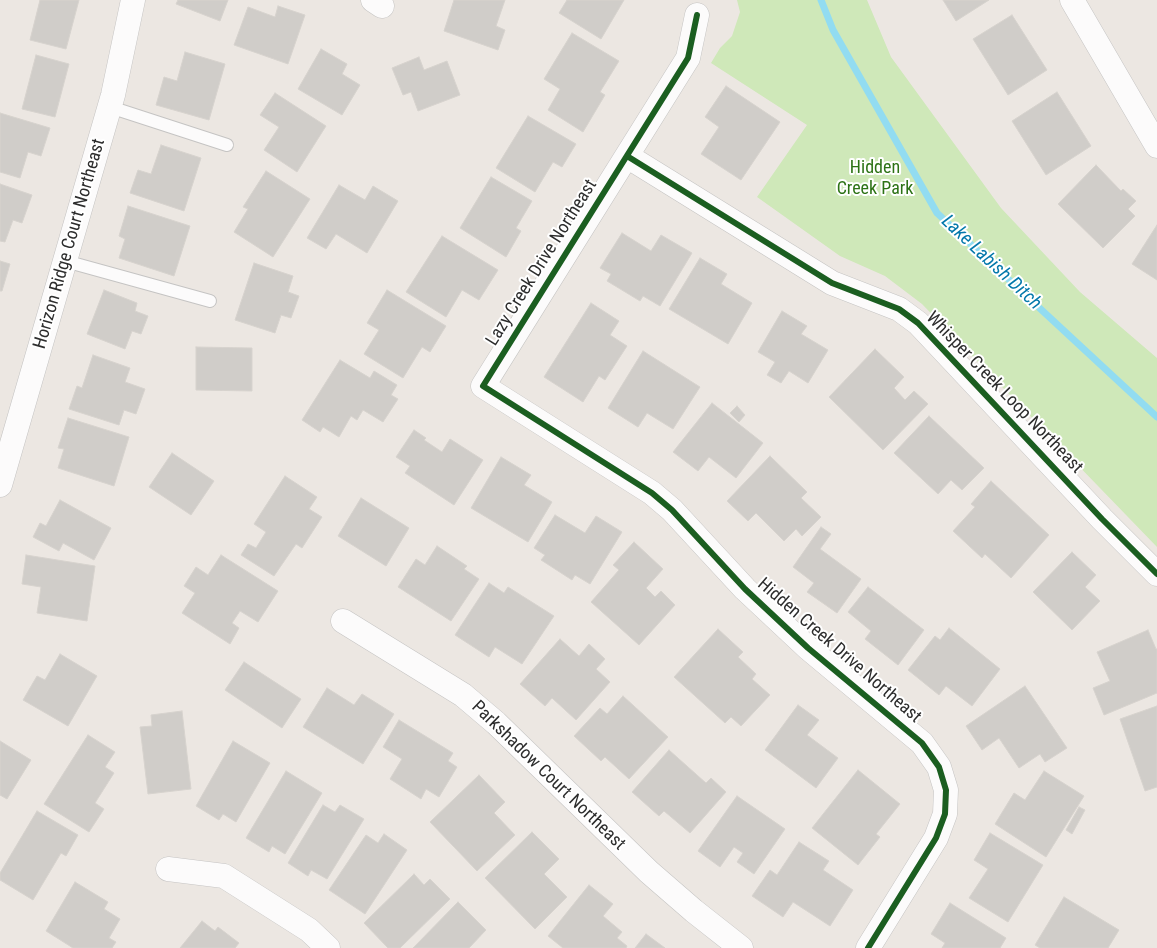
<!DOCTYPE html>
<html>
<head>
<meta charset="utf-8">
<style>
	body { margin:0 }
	canvas { display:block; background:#ece7e2 }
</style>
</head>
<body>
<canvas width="1157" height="948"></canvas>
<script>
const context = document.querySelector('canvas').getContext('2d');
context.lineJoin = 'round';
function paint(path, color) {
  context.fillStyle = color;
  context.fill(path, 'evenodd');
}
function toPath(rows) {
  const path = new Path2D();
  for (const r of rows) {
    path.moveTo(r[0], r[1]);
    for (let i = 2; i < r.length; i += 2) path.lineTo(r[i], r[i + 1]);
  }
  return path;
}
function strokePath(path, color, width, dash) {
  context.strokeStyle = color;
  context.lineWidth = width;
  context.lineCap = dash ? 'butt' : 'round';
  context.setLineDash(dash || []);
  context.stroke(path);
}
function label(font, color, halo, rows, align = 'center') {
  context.font = font + ' "Roboto Condensed",sans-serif';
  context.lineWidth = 4;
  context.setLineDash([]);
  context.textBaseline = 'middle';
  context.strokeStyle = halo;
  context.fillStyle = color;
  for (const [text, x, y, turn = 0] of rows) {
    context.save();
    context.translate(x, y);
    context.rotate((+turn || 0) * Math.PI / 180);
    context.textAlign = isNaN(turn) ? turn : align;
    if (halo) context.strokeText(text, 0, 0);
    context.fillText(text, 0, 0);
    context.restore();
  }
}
const green = toPath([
	[737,0,867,0,891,57,1001,208,1080,292,1157,358,1157,547,922,304,885,276,840,256,757,197,807,125,711,63,720,48,732,36,740,12]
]);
const stream = toPath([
	[821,0,833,30,937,213,1157,417]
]);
const building = toPath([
	[40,0,79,0,66,49,30,40,40,0],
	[178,0,228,0,220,21,176,4,178,0],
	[454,0,505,0,496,26,505,30,498,50,444,31,454,0],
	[567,0,624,0,601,39,559,13,567,0],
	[943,0,989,0,956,21,943,0],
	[278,6,305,15,288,64,234,45,248,7,275,17,278,6],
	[1012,15,1047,70,1008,95,973,39,1012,15],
	[572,33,619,61,600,92,605,95,583,132,548,110,560,89,544,79,572,33],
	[321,49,347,64,342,74,360,85,342,115,298,89,321,49],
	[185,52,225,64,209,120,156,105,164,77,177,81,185,52],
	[36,55,69,64,55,117,22,109,36,55],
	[419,57,424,70,447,61,460,95,418,111,411,92,403,95,392,68,419,57],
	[726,86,780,122,741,180,701,154,719,127,705,117,726,86],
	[1057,92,1091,146,1046,175,1012,121,1057,92],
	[275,93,326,126,297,172,264,150,279,127,260,115,275,93],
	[0,113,50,128,41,156,28,152,20,178,0,172,0,113],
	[528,116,576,144,562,167,553,162,535,192,496,168,528,116],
	[161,145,201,158,184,211,130,193,138,170,151,174,161,145],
	[1096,165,1121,191,1123,189,1136,201,1128,209,1135,216,1103,248,1058,204,1096,165],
	[266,171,310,199,273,257,234,232,248,209,243,207,266,171],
	[491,177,532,201,516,228,521,231,506,257,460,228,491,177],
	[0,184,32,195,22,223,13,220,5,242,0,241,0,184],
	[339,185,365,200,373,186,398,201,367,253,336,234,326,249,307,238,339,185],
	[128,206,190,226,174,276,119,258,125,239,119,236,128,206],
	[1157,225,1157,280,1132,264,1157,225],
	[622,233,651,251,661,235,692,253,660,306,643,296,640,301,607,281,611,274,600,268,622,233],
	[442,236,498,270,479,300,462,290,446,317,406,292,442,236],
	[700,258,727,274,721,284,752,303,728,344,669,309,700,258],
	[0,261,10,264,2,291,0,291,0,261],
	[254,263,293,276,288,292,299,296,291,318,281,315,275,333,235,320,254,263],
	[104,290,137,303,135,311,148,316,141,334,132,331,125,349,87,334,104,290],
	[387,290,446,326,430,352,422,347,403,378,364,354,379,330,367,323,387,290],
	[591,303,619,321,610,335,627,346,605,380,599,376,583,402,544,377,591,303],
	[782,311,807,326,801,334,828,350,808,383,789,371,781,383,767,375,775,362,758,352,782,311],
	[196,347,252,348,252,391,196,390,196,347],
	[875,349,904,377,894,388,905,400,914,391,928,404,883,450,829,397,875,349],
	[643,351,700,387,673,429,647,413,638,427,608,408,643,351],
	[93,355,130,368,125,382,145,389,136,414,124,410,119,425,69,409,77,386,82,388,93,355],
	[340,360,370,378,374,371,397,385,391,395,398,399,383,422,363,410,357,420,351,416,339,437,323,427,320,432,302,420,340,360],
	[712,403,763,443,736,478,709,457,698,471,673,452,712,403],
	[737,406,745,415,739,422,730,413,737,406],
	[929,416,984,468,962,490,951,480,938,494,894,453,929,416],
	[68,418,129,437,114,486,58,468,64,449,58,448,68,418],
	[414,430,426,438,424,440,442,452,450,439,483,460,454,505,405,473,410,466,396,457,414,430],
	[172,453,214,481,191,515,149,487,172,453],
	[770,456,807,492,801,498,821,517,802,536,796,529,784,541,756,513,748,521,727,501,770,456],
	[501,457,531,475,524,485,552,502,528,542,471,508,501,457],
	[285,476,317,497,309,509,322,517,302,548,296,544,274,576,241,555,248,544,256,548,266,532,254,524,285,476],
	[991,481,1049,535,1011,578,985,554,982,558,953,531,975,507,971,504,991,481],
	[361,498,409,528,386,566,338,536,361,498],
	[60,500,111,528,94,560,63,543,59,551,33,537,40,523,46,526,60,500],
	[555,515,585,533,596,516,622,532,590,584,575,575,572,580,541,560,545,555,534,548,555,515],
	[821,527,831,534,820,549,861,579,837,613,807,592,814,583,793,567,821,527],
	[634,542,663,569,646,588,655,597,661,591,675,605,639,645,591,602,619,570,613,565,634,542],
	[437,546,467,566,464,569,479,579,451,621,398,587,416,559,425,565,437,546],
	[1072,552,1096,575,1085,587,1100,601,1072,630,1033,592,1072,552],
	[26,555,95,566,87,621,37,613,41,587,22,584,26,555],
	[221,555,278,591,258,622,240,611,232,623,239,628,230,644,182,613,195,593,184,586,196,567,208,575,221,555],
	[489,583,504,593,508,587,554,616,522,664,495,647,489,657,455,635,489,583],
	[868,587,924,630,898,665,865,639,871,631,848,612,868,587],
	[949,628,1000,669,972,706,946,686,939,695,908,670,935,636,940,640,949,628],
	[718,629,743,652,738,657,756,674,752,679,770,695,741,726,731,717,725,723,674,677,718,629],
	[1148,630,1156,649,1157,649,1157,693,1104,715,1093,688,1110,681,1097,652,1148,630],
	[560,639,579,656,589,644,605,659,596,669,610,682,576,720,552,698,545,706,520,684,560,639],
	[60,654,97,676,68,726,23,700,37,676,45,680,60,654],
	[244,662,301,699,282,728,225,690,244,662],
	[1025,686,1067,748,1045,762,1040,754,1019,768,999,738,982,750,966,726,1025,686],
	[327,688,354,705,362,694,394,714,363,764,303,727,327,688],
	[623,696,668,737,629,779,605,757,601,761,574,736,600,708,607,714,623,696],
	[798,705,819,720,807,735,838,758,816,788,765,750,798,705],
	[1157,706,1157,787,1145,791,1120,719,1157,706],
	[182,711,191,789,148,794,140,727,152,726,151,715,182,711],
	[399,720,453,753,448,761,457,767,439,797,426,789,421,799,390,779,402,759,383,747,399,720],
	[88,735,115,752,105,767,114,773,95,803,104,809,89,832,44,804,88,735],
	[0,741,31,760,7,799,0,795,0,741],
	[233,741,270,763,236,822,223,814,219,820,196,806,233,741],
	[669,750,706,783,711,778,726,792,690,833,664,811,659,816,632,792,669,750],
	[858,770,900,804,876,834,880,837,858,865,812,828,858,770],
	[286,771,322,793,285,854,272,846,269,852,246,838,286,771],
	[1044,771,1084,796,1046,857,995,824,1014,793,1025,800,1044,771],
	[479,775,505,802,494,813,515,835,477,871,430,822,479,775],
	[737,796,785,829,754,874,737,862,743,853,734,847,720,867,698,851,737,796],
	[323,805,335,812,340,805,364,819,327,879,311,870,308,876,288,863,323,805],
	[1079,807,1085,810,1072,834,1066,830,1079,807],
	[37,811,78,835,66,856,61,853,33,900,0,880,0,873,37,811],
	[532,832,559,859,544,874,567,897,535,929,485,878,532,832],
	[990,833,1043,865,1008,922,969,898,988,869,974,860,990,833],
	[384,834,407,850,365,914,329,890,366,835,378,843,384,834],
	[799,842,829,861,823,870,853,890,830,926,793,902,783,917,752,896,770,870,777,875,799,842],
	[414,874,424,885,430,879,450,899,400,948,388,948,364,923,414,874],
	[75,882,108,902,104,909,120,919,109,938,116,942,112,948,73,948,46,931,75,882],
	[589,885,613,904,603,916,622,932,617,938,627,946,626,948,563,948,548,936,589,885],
	[1064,897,1119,930,1108,948,1040,948,1035,945,1064,897],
	[458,902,486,930,469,948,413,948,458,902],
	[950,903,1006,938,1000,948,942,948,945,943,931,934,950,903],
	[202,921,215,931,218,927,239,943,235,948,180,948,202,921],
	[646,934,665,948,635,948,646,934]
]);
const service = toPath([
	[110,107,227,145],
	[65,261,210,301]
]);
const minor = toPath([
	[373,0,382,6],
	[1072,0,1157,146],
	[697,15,688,58,483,386,652,493,672,510,745,589,808,648,922,743,939,767,946,790,945,814,936,838,868,948],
	[627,156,832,283,899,309,918,323,1102,519,1157,574],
	[0,485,113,95,133,0],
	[343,621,463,695,496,723,649,872,694,911,741,948],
	[168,869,224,876,309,930,328,948]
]);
const cycleway = toPath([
	[697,15,688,58,483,386,652,493,672,510,745,589,808,648,922,743,939,767,946,790,945,814,936,838,868,948],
	[627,156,832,283,899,309,918,323,1102,519,1157,574]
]);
const parkNames = [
	["Hidden",875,168],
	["Creek Park",875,189]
];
const streetNames = [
	["Horizon Ridge Court Northeast",70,244,-74],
	["Lazy Creek Drive Northeast",542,263,-58],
	["Whisper Creek Loop Northeast",1004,393,46],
	["Hidden Creek Drive Northeast",839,651,41],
	["Parkshadow Court Northeast",548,776,44]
];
const waterNames = [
	["Lake Labish Ditch",991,263,43]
];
paint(green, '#cfe8b9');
strokePath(stream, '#92dcf1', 7);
paint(building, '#d0cdc9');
strokePath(building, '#d7d3ce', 1);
strokePath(service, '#c5c4c3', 14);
strokePath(minor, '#c5c4c3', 25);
strokePath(service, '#fcfbfb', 12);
strokePath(minor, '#fcfbfb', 24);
strokePath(cycleway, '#1b5e20', 6);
label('18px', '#2c7215', '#fff', parkNames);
label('18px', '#2d2d2d', '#fff', streetNames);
label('italic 19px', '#0378ab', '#fff', waterNames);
</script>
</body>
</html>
